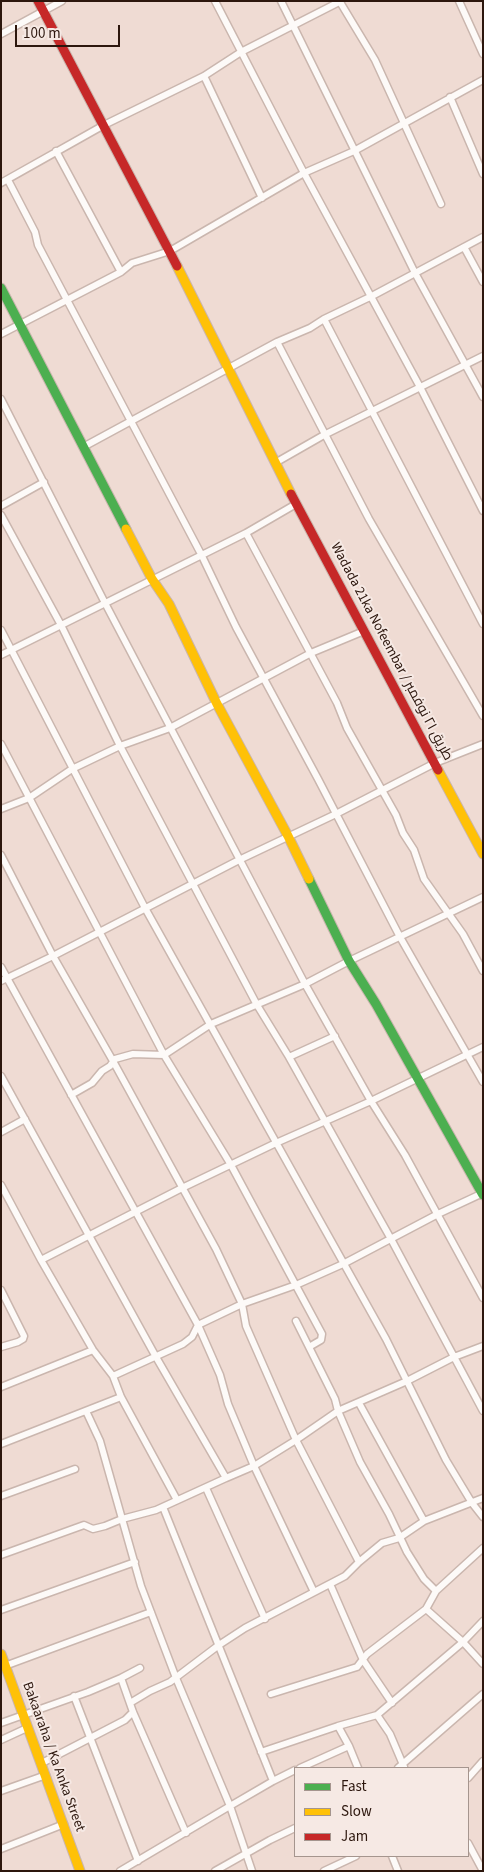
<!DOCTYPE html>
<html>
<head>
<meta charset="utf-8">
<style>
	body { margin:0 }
	#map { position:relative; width:484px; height:1872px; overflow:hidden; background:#efdbd3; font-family:"Source Sans 3",sans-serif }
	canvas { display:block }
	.frame { position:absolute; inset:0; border:2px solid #2c160d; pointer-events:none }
	.legend { position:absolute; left:294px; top:1767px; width:175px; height:90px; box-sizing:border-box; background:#f6e9e4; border:1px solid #a5958e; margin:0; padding:6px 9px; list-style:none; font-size:15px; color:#2c160d }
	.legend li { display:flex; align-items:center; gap:10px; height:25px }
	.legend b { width:25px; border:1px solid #a5958e }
	.scale { position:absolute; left:15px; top:25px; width:105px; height:22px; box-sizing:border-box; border:2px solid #2c160d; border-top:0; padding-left:6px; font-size:15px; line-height:18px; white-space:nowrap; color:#2c160d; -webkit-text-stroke:4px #f6e9e4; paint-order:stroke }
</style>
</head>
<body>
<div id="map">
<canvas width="484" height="1872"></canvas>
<div class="frame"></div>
<ul class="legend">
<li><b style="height:6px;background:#4caf50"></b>Fast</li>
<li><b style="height:6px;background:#ffc107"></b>Slow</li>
<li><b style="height:6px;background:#c62828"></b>Jam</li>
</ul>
<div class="scale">100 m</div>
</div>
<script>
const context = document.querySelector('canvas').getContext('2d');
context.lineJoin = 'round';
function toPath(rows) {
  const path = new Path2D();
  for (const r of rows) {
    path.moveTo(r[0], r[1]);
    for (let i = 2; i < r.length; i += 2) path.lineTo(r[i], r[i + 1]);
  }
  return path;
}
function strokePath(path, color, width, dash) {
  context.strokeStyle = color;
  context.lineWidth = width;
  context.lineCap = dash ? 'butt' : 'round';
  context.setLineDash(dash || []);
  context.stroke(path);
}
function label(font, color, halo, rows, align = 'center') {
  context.font = font + ' "Source Sans 3",Cairo,sans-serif';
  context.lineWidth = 4;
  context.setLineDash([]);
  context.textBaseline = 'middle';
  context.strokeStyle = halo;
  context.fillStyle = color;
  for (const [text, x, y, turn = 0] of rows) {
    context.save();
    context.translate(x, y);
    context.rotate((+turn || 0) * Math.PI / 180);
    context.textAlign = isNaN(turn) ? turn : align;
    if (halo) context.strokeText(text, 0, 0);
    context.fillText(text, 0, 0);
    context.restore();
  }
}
const street = toPath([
	[215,1,304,173,420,387,483,511],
	[281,1,415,273,483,397],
	[459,1,483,54],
	[340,2,375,60,441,204],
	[1,34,62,1],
	[204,76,262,198],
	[450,97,483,174],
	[56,151,121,272],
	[8,180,35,232,38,245,201,554,236,627,318,779,400,937,483,1082],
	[1,183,104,125,204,76,241,52,341,1],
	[464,247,483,282],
	[324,319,483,624],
	[1,334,121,272,132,263,170,251,304,173,354,151,483,80],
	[277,342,369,519,483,716],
	[1,399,105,603,305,984,371,1101,405,1155,483,1298],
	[85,446,277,342,310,328,324,319,372,296,483,237],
	[275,463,324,435,483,356],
	[1,506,44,482],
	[1,515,61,625,120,746,257,1005,289,1057,391,1239,483,1411],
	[246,533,337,703,347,728,396,815,403,833,414,850,424,879,463,934,483,971],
	[1,630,145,908,386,1339,446,1460,472,1503,483,1517],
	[1,655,246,533,296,504],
	[1,744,164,1055,231,1165,322,1334,321,1340,309,1347],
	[1,809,29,798,72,769,120,746,170,728,311,653,364,631],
	[1,855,53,956,113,1061,216,1249,242,1304,296,1285,343,1264,438,1214,483,1193],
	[1,967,198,1325,242,1304,246,1326,296,1440,359,1562],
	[1,981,53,956,239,860,336,814,435,763,483,744],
	[289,1057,335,1036],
	[1,1076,156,1357,226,1478,254,1466,296,1440,338,1411,407,1381,454,1357,483,1346],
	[71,1095,92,1083,102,1071,110,1066,115,1059,133,1054,164,1055,211,1024,305,984,349,961,483,897],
	[1,1132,25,1119],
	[1,1185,41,1260,93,1350,113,1376,121,1397,177,1500],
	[41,1260,182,1188,276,1143,371,1101,483,1047],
	[1,1290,24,1336,23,1339,18,1342,1,1347],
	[296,1321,335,1399,338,1411,360,1462,389,1514,407,1552,424,1579,436,1591],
	[198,1325,220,1375,228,1404,254,1466,314,1592],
	[113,1376,183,1344,192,1337,198,1325],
	[1,1387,93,1350],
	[359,1403,424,1521],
	[86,1411,100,1441,141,1586,176,1678,230,1806,252,1871],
	[1,1444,121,1397],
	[206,1488,265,1619],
	[1,1496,75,1469],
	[163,1507,273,1781],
	[1,1555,84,1525,93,1529,105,1526,122,1519,156,1510,226,1478],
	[330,1584,363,1660,392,1703],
	[426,1609,463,1642,483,1664],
	[1,1610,135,1562],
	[2,1667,151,1612],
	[121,1678,133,1712,186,1833],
	[271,1694,357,1667,367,1654,426,1609,436,1591,483,1548],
	[74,1696,138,1861],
	[130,1703,150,1691,170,1682,219,1645,245,1628,345,1576,359,1562,382,1543,399,1538,424,1521,483,1498],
	[377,1715,390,1734,404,1767],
	[1,1723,88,1692,121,1678,140,1668],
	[338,1726,349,1746,358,1768],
	[1,1740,27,1728],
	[261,1752,338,1726,377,1715,463,1642,483,1621],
	[42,1763,125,1720,133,1712],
	[300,1768,349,1746],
	[398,1768,483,1694],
	[468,1778,483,1761],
	[1,1791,46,1775],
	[468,1843,483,1871],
	[1,1849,64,1824],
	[392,1856,398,1871],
	[120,1871,230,1806,273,1781,295,1770],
	[215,1871,270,1840,295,1828],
	[324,1871,356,1856]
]);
const fast = toPath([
	[1,288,126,529],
	[309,879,349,961,376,1004,483,1195]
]);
const slow = toPath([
	[177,266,291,494],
	[126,529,152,579,169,604,217,704,288,836,309,879],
	[438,770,483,854],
	[1,1654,80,1871]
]);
const jam = toPath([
	[38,1,177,266],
	[291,494,438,770]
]);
const streetNames = [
	["Wadada 21ka Nofeembar / طريق ٢١ نوفمبر",391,652,62],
	["Bakaaraha / Ka Anka Street",53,1757,70]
];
strokePath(street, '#cab6ae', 9);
strokePath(fast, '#cab6ae', 11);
strokePath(slow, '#cab6ae', 11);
strokePath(jam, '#cab6ae', 11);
strokePath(street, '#fdfaf8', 6);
strokePath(fast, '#4caf50', 9);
strokePath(slow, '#ffc107', 9);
strokePath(jam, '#c62828', 9);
label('14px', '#2c160d', '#f6e9e4', streetNames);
</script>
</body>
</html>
